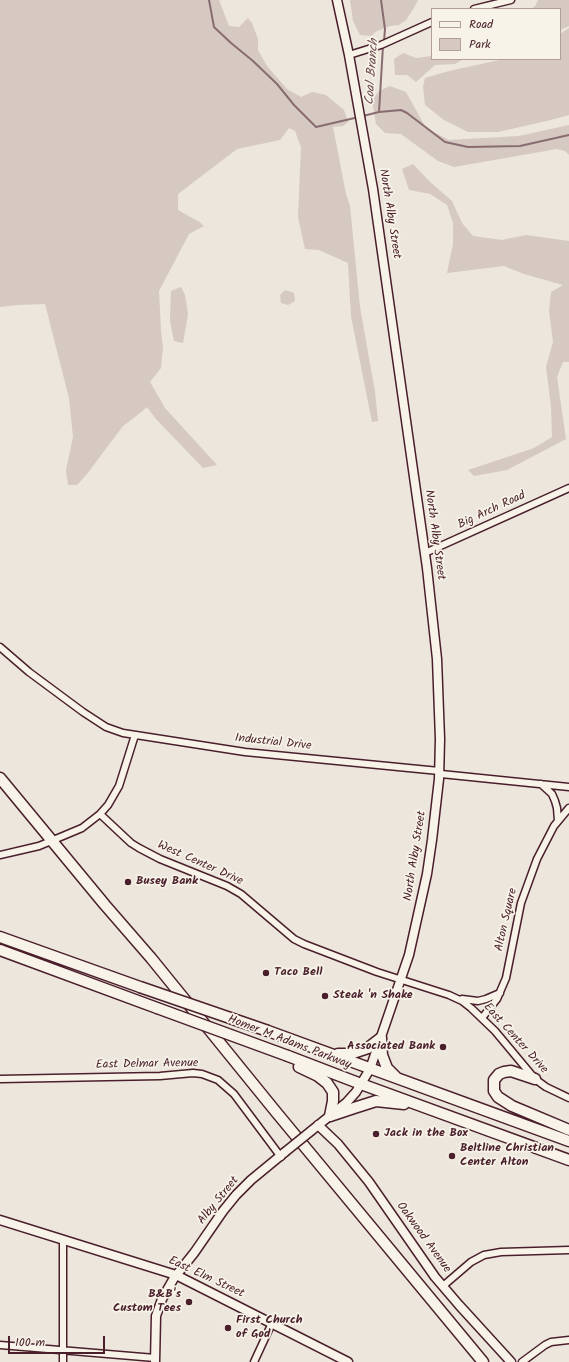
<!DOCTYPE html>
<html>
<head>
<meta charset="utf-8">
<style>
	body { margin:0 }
	#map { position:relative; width:569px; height:1362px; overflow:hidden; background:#ece6dd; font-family:Kalam,sans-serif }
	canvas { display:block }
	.legend { position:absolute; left:431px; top:8px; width:130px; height:52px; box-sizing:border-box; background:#f7f3e8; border:1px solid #b29e9c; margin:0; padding:5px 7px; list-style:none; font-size:12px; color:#4a1f2b }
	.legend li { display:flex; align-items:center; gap:8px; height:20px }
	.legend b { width:20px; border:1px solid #b29e9c }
	.scale { position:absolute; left:8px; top:1336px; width:97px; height:18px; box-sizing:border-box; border:2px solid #4a1f2b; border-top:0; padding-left:5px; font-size:12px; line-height:14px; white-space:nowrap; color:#4a1f2b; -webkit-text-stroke:3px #f7f3e8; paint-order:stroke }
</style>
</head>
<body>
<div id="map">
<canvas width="569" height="1362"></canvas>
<ul class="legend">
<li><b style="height:5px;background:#f7f3e8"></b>Road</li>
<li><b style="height:11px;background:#d5c9c2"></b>Park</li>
</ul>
<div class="scale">100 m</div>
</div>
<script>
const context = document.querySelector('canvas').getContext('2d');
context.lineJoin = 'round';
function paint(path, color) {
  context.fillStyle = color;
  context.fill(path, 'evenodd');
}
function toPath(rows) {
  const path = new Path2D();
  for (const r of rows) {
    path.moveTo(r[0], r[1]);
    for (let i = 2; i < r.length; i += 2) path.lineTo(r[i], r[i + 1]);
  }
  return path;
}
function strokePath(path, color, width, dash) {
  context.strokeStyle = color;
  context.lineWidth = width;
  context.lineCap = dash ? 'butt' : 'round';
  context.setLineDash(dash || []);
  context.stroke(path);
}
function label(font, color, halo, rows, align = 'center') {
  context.font = font + ' Kalam,sans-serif';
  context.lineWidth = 3.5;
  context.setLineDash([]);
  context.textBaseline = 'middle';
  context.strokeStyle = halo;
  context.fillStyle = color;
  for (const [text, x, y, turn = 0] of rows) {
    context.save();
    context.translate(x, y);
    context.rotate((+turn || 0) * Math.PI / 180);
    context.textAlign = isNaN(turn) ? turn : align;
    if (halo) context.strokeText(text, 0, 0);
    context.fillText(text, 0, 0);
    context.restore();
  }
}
const green = toPath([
	[0,0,219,0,229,26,239,27,248,18,252,23,258,39,258,50,267,66,287,89,301,97,312,92,326,95,344,110,348,122,343,126,333,127,346,194,350,206,360,307,375,392,378,421,372,422,351,316,348,263,319,250,305,249,298,217,301,147,295,131,289,128,280,140,237,149,178,194,178,210,201,223,204,227,202,227,189,234,159,291,161,331,163,347,161,368,150,382,165,408,217,465,203,468,156,419,147,407,135,417,123,426,87,474,77,485,68,485,66,470,73,437,69,398,45,304,18,305,0,307],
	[350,0,418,0,415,6,406,20,399,25,390,26,377,31,371,36,360,35,353,21],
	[538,0,569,0,569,26,560,30,560,9,531,9,535,6],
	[569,28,569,115,551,120,498,132,468,132,444,120,425,105,423,87,425,78,449,71,504,59,560,59,560,34],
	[403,53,416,58,432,56,432,59,463,59,455,64,435,65,416,82,407,75,395,75,394,59],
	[390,86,406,92,426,128,449,140,519,136,569,125,569,155,565,151,557,149,454,167,438,161,401,134,385,133,376,124,372,100,379,91],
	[413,164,430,182,452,201,462,223,473,236,502,240,526,235,569,241,569,362,563,362,557,377,566,439,507,470,474,476,468,470,534,448,552,437,551,406,546,367,553,342,549,310,551,292,563,285,524,274,504,266,447,273,453,244,453,223,447,205,430,194,409,190,402,169],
	[181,287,185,295,188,314,183,343,174,341,170,321,171,291],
	[285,290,294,293,295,301,288,305,281,303,280,295]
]);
const stream = toPath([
	[209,0,214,27,231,43,253,61,277,84,294,105,316,127,359,117],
	[381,0,385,29,384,41],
	[379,112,383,46],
	[363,116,379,112,401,110,407,113,445,142,468,147,520,146,569,135]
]);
const minor = toPath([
	[474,9,511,0],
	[349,55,381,45,432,22],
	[425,553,569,488],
	[0,647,29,672,83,712,106,727,123,733,245,752,439,771,441,774,569,787],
	[541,784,552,794,555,801,557,808,558,821],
	[100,814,131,843,139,848,160,859,227,886,241,894,294,939,304,944,377,972,449,995,462,1001,471,1008,495,1031,535,1079,546,1087,569,1098],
	[0,855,39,846,51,841,82,828,100,814,108,805,119,786,135,735],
	[462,999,478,1001,486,999,500,993],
	[482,1018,497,999,506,978,521,903,537,859,554,826,569,808],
	[0,1079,160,1076,193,1073,202,1074,218,1080,234,1094,281,1157],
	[63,1240,63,1362],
	[443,1286,471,1262,484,1255,501,1252,569,1250],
	[0,1345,155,1358],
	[254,1362,272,1323],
	[522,1362,545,1345,551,1342,569,1340]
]);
const tertiary = toPath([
	[318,1125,338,1144,369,1182,435,1277,459,1305,511,1362],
	[311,1131,347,1102,356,1092,370,1069,409,955,427,874,432,840,439,779,440,739,437,659,427,568,373,189,349,55,337,0],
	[0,1220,176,1275,348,1362],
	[155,1362,156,1316,162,1299,174,1278,194,1253,223,1211,236,1195,251,1180,285,1152]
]);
const primary = toPath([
	[0,937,140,987],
	[0,950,157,1008],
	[268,1031,569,1141],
	[381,1038,382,1055,387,1068,396,1077],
	[338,1054,350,1054,368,1048,381,1038],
	[288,1056,361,1084,569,1160],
	[299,1067,318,1076,327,1083,333,1092,333,1101,330,1116],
	[535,1079,511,1071,504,1072,499,1074,494,1080,494,1091,498,1097,512,1106,569,1130],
	[330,1116,354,1108,376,1101,404,1104]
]);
const trunk = toPath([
	[0,778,105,905,151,958,276,1112,483,1362]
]);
const tertiaryBridge = toPath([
	[285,1152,311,1131]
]);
const primaryBridge = toPath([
	[140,987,268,1031],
	[157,1008,288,1056]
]);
const markers = [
	[128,882,4,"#4a1f2b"],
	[266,973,4,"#4a1f2b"],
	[325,996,4,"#4a1f2b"],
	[443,1047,4,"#4a1f2b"],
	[376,1134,4,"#4a1f2b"],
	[452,1156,4,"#4a1f2b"],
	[189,1302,4,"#4a1f2b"],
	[228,1328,4,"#4a1f2b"]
];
const streetNames = [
	["North Alby Street",389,214,81],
	["Big Arch Road",492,511,-25],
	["North Alby Street",434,535,82],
	["Industrial Drive",273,743,6],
	["North Alby Street",416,856,-81],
	["West Center Drive",200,864,24],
	["Alton Square",507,920,-77],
	["East Center Drive",515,1039,48],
	["Homer M Adams Parkway",289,1043,21],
	["East Delmar Avenue",147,1065,-1],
	["Alby Street",219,1201,-51],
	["Oakwood Avenue",423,1238,54],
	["East Elm Street",206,1278,25]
];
const poiNames = [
	["Busey Bank",136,882],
	["Taco Bell",274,973],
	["Steak 'n Shake",333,996],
	["Associated Bank",435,1047,"right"],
	["Jack in the Box",384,1134],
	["Beltline Christian",460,1149],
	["Center Alton",460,1163],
	["B&B's",181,1295,"right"],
	["Custom Tees",181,1309,"right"],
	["First Church",236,1321],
	["of God",236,1335]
];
const waterNames = [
	["Coal Branch",373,72,-86]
];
paint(green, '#d5c9c2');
strokePath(stream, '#896c6f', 2);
strokePath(minor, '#4a1f2b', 9);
strokePath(tertiary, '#4a1f2b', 11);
strokePath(primary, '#4a1f2b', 13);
strokePath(trunk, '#4a1f2b', 13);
strokePath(minor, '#f7f3e8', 6);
strokePath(tertiary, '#f7f3e8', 8);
strokePath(primary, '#f7f3e8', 10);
strokePath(trunk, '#f7f3e8', 10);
strokePath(tertiaryBridge, '#4a1f2b', 11, []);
strokePath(primaryBridge, '#4a1f2b', 13, []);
strokePath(tertiaryBridge, '#f7f3e8', 8);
strokePath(primaryBridge, '#f7f3e8', 10);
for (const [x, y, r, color] of markers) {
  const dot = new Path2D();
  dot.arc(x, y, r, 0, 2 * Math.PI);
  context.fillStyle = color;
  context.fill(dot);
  strokePath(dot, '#f7f3e8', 1.5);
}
label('12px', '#4a1f2b', '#f7f3e8', streetNames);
label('bold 12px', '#4a1f2b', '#f7f3e8', poiNames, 'left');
label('italic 13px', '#6f4c53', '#f7f3e8', waterNames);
</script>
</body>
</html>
